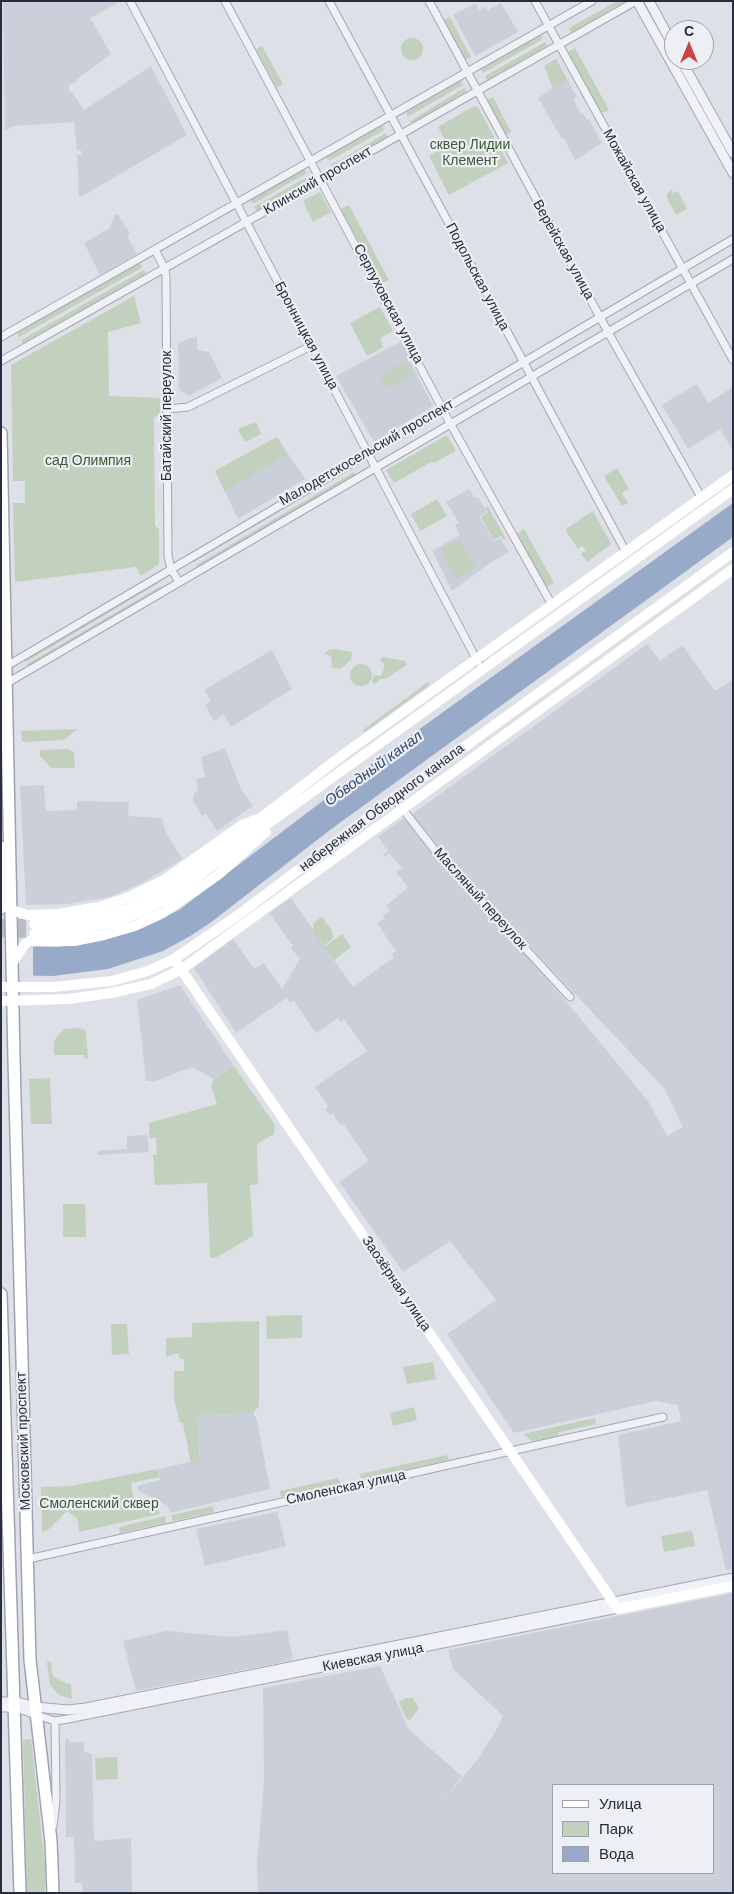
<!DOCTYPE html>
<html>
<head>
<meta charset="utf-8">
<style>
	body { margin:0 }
	#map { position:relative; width:734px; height:1894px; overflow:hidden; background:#dde0e7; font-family:"DM Sans",sans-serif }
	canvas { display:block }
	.frame { position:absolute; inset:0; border:2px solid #272d3e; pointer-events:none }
	.legend { position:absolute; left:552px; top:1784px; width:162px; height:90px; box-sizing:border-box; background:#edeff5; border:1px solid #9ea1ac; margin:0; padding:6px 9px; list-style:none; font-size:15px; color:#272d3e }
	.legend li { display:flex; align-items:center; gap:10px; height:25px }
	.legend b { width:25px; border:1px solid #9ea1ac }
	.north { position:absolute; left:664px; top:20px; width:50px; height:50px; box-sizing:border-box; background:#edeff5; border:1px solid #9ea1ac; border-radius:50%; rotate:0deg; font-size:14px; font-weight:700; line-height:20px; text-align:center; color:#272d3e }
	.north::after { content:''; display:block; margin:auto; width:18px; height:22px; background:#d03f45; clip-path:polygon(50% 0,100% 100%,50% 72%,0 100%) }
</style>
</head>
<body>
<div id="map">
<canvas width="734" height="1894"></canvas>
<div class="frame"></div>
<ul class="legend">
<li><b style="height:6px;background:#fff"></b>Улица</li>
<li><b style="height:14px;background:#c1d1be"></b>Парк</li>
<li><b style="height:14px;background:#97aac8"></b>Вода</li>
</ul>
<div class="north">С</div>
</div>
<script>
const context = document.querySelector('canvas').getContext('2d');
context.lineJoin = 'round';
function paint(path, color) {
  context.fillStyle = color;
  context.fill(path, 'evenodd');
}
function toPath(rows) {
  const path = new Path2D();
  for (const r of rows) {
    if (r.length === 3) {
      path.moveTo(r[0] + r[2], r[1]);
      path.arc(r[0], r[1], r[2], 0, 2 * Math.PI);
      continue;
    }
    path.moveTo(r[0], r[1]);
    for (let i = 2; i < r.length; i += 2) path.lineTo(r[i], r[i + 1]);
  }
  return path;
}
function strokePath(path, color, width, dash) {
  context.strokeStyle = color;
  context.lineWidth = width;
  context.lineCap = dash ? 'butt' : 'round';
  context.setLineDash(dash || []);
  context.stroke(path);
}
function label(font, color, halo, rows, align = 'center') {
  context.font = font + ' "DM Sans",sans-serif';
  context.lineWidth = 4.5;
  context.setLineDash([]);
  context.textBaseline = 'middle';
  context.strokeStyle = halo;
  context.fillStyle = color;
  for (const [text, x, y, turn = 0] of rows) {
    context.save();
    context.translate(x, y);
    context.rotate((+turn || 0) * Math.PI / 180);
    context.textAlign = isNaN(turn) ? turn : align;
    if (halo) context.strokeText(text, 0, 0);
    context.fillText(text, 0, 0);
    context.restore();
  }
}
const built = toPath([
	[3,1,117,1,118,3,90,18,111,54,76,80,77,82,69,85,69,91,72,92,84,110,151,66,187,135,79,198,77,155,81,155,81,150,77,150,74,122,13,126,5,131],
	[476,3,479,10,486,7,490,12,490,9,501,3,518,32,475,56,453,15],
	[556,59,577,97,574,99,575,103,581,114,583,113,587,120,589,119,602,143,575,160,564,138,562,139,538,98,553,88,544,66],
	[118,214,130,234,127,236,137,254,100,275,84,243,110,228,115,215],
	[197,336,197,350,209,352,222,378,189,396,179,390,178,343],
	[404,340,415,360,409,359,433,406,374,442,336,376],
	[697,384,708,403,733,387,733,451,720,429,688,449,662,405],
	[277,437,305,479,238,519,215,471],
	[469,489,475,498,478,497,487,512,479,516,494,541,500,538,509,552,490,563,452,591,432,551,460,535,455,525,459,523,446,502],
	[647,644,660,661,682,645,715,691,733,679,733,1569,726,1570,707,1490,626,1507,618,1435,681,1421,678,1405,656,1401,514,1433,447,1334,496,1300,450,1241,403,1272,339,1182,369,1161,344,1125,339,1123,333,1113,330,1115,325,1109,328,1106,315,1087,367,1051,344,1019,341,1022,338,1018,316,1033,294,1001,290,1003,286,998,236,1033,194,968,233,939,254,969,264,963,282,989,300,959,291,948,293,946,269,913,291,898,353,987,394,957,392,954,396,951,377,923,384,919,383,916,390,911,386,906,408,887,396,872,402,868,389,853,385,857,383,855,388,851,378,837,404,818,478,898,580,1018,648,1101,667,1136,683,1127,664,1088,452,864,411,815],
	[272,650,292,689,231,727,224,714,214,721,205,705,211,701,204,690],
	[225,748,241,789,253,806,217,831,206,814,202,816,193,800,195,792,198,791,196,779,205,777,201,757],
	[44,785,46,811,77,810,77,801,129,802,128,816,162,818,166,833,182,859,144,882,110,897,67,904,26,905,20,786],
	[180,985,234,1066,214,1079,192,1067,155,1081,146,1081,137,1000],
	[147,1135,149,1152,97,1155,98,1151,127,1149,127,1136],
	[253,1413,257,1420,270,1489,170,1513,168,1506,139,1491,137,1486,160,1480,158,1469,200,1460,197,1416],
	[277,1512,286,1546,205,1566,196,1529],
	[733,1593,733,1893,258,1893,257,1863,264,1782,263,1688,380,1666,409,1730,462,1776,440,1804,477,1760,498,1727,503,1716,453,1669,448,1650],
	[553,1785,713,1785,713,1873,553,1873],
	[287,1630,293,1660,136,1691,123,1641,166,1631,233,1637],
	[65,1739,69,1739,69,1742,84,1742,84,1752,92,1754,94,1841,131,1838,132,1893,83,1893,82,1883,75,1883,74,1837,66,1837]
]);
const green = toPath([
	[617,1,625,2,571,33,569,28],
	[450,17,471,57,465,60,443,20],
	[541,35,543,39,483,73,481,69],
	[412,49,11],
	[545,42,547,46,487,81,485,76],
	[262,46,283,84,279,87,276,86,256,49],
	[575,48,609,110,606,112,600,112,568,52],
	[556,59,567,80,553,88,544,66],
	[460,81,463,85,407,117,407,111],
	[464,88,467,93,414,123,409,122],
	[493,97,511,132,505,135,486,100],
	[474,106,478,107,508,163,449,195,429,156,444,147,444,138,438,127],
	[382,125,384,130,329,161,326,157],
	[386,133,388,137,333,169,330,164,341,160],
	[304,169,307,173,253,204,250,200],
	[309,176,311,181,257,212,254,207],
	[671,189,673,193,678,191,687,209,676,215,666,196],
	[320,192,331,212,313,222,303,201],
	[349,205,389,280,383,283,381,283,341,209],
	[140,263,143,267,19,337,17,333],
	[144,270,147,274,23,345,21,340],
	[134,296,141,323,108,332,109,396,160,398,160,416,154,417,155,526,159,529,159,564,141,576,136,567,15,582,13,503,25,503,25,481,13,481,11,365],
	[380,307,393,331,380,338,383,347,367,356,350,323],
	[407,361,414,374,387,388,380,375],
	[256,422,261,434,245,442,238,429],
	[447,435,456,451,434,463,433,461,394,483,386,470],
	[277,437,287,455,225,491,215,471],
	[351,467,352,469,194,562,193,560],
	[617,468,629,489,622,493,628,503,622,506,604,476],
	[354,472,356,475,197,567,196,565],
	[437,499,447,516,420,531,411,514],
	[488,507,506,539,503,540,501,536,494,540,481,517,488,512,485,508],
	[593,511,611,544,587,562,581,554,586,550,582,546,578,549,566,531,567,528],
	[524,529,554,583,546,588,516,534],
	[460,539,475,568,455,579,440,549],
	[158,581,159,583,26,662,24,660],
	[161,586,162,588,28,666,27,664],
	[334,649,352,652,351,660,340,669,332,667,331,657,325,653,328,650],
	[382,657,405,661,407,665,385,679,379,679,379,681,374,684,372,681,374,675,381,676,384,669,384,664,380,660],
	[361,675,11],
	[428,682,430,685,365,732,363,730],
	[78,729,64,740,22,742,21,731],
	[68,749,74,752,75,768,51,768,40,756,40,750],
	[322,917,332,931,333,938,324,946,313,932,314,922],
	[342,934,351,947,334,960,324,947],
	[78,1028,84,1029,86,1033,88,1058,85,1059,84,1055,54,1055,54,1041,59,1034,65,1029],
	[234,1066,275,1125,274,1134,257,1144,258,1184,250,1185,253,1236,217,1257,210,1258,207,1183,155,1185,153,1155,157,1155,156,1138,149,1138,149,1123,217,1104,211,1086,214,1079],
	[50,1078,52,1124,31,1124,29,1079],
	[63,1204,85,1204,86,1237,63,1237],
	[302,1315,302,1338,267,1339,266,1316],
	[259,1321,259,1406,253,1413,197,1416,200,1462,191,1464,183,1423,180,1423,174,1399,174,1371,184,1371,184,1359,180,1359,178,1353,166,1357,166,1338,192,1337,192,1323],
	[111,1324,127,1324,129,1354,112,1355],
	[433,1362,436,1379,407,1384,403,1367],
	[414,1407,417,1420,393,1426,390,1413],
	[595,1418,596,1424,559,1432,558,1436,532,1441,523,1434],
	[447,1455,449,1460,362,1479,360,1476,360,1474],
	[157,1469,159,1477,131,1483,134,1501,147,1503,158,1510,160,1514,79,1532,77,1518,67,1511,49,1529,42,1533,41,1487,71,1486],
	[338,1478,341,1484,281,1497,280,1491],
	[213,1506,214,1512,173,1521,171,1515],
	[165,1516,166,1523,120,1533,119,1527],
	[692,1531,695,1546,664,1552,661,1536],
	[47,1662,51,1662,52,1673,55,1678,71,1685,72,1699,59,1695,50,1685],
	[407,1698,413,1698,419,1709,410,1720,406,1718,399,1702],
	[31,1739,45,1865,45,1893,27,1893,23,1740],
	[117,1757,118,1779,96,1780,95,1758]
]);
const water = toPath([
	[733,503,733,537,330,830,214,920,192,935,163,951,108,969,53,976,1,975,1,946,59,947,90,943,137,930,179,910,378,759]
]);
const pier = toPath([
	[1,946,33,947,33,976,1,975]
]);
const secondaryTunnel = toPath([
	[1,924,34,924],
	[1,932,34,933]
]);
const minor = toPath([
	[130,1,482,670],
	[225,1,450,423,552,605],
	[329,1,626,552],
	[429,1,608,332,701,497],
	[535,1,733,360],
	[155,250,165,269,166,278,168,556,171,569,179,582],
	[1,337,592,1],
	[1,361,636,1],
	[167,409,188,407,311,346],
	[5,667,733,239],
	[7,683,733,259],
	[394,798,437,853,570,997],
	[28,1559,663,1417],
	[1,1701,14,1701],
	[1,1708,15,1708,55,1721,68,1719,618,1609],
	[53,1826,56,1801,55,1721]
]);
const tertiary = toPath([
	[637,1,733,173],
	[649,1,674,47],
	[681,60,733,153],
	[14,1701,35,1707,68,1710,86,1708,733,1578]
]);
const secondary = toPath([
	[12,910,27,915,58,914,99,907,127,898,164,880,242,825,254,820],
	[34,924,72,922,100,917,130,908,168,889,344,754,733,475],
	[34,933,73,931,118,921,146,910,172,896,258,831,733,489],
	[174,959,618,1609,733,1586],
	[13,962,25,944,30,941,74,941,104,935,135,926,163,913,218,875,266,832],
	[1,987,53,987,112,981,148,971,174,959,237,916,394,798,733,552],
	[1,1001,68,999,111,993,151,984,182,969,733,569]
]);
const primary = toPath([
	[1,433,14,1059,30,1660,51,1841,53,1893],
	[1,847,1,908],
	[1,1294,20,1893]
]);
const parkNames = [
	["сквер Лидии",470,145],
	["Клемент",470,161],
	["сад Олимпия",88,461],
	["Смоленский сквер",99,1504]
];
const streetNames = [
	["Клинский проспект",318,181,-30],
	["Можайская улица",634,181,61],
	["Верейская улица",563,250,61],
	["Подольская улица",477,277,62],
	["Серпуховская улица",388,304,62],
	["Бронницкая улица",306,336,62],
	["Батайский переулок",167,416,-90],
	["Малодетскосельский проспект",367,453,-30],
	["набережная Обводного канала",382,808,-37],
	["Масляный переулок",480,899,48],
	["Заозёрная улица",396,1284,56],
	["Московский проспект",24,1441,-92],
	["Смоленская улица",346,1488,-12],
	["Киевская улица",373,1658,-11]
];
const waterNames = [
	["Обводный канал",374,769,-36]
];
paint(built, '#cbcfd9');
paint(green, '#c1d1be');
paint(water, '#97aac8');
paint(pier, '#dde0e7');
strokePath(secondaryTunnel, '#b9bcc5', 10, [10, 5]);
strokePath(minor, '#a3a7b1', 9);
strokePath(tertiary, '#a3a7b1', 11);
strokePath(primary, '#9da3b3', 14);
strokePath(minor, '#f0f1f6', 7);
strokePath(tertiary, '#f0f1f6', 9);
strokePath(secondary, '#fff', 10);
strokePath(primary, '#fff', 11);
label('14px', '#375a34', '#edeff5', parkNames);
label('14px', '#272d3e', '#edeff5', streetNames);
label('italic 15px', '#304773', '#edeff5', waterNames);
</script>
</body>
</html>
